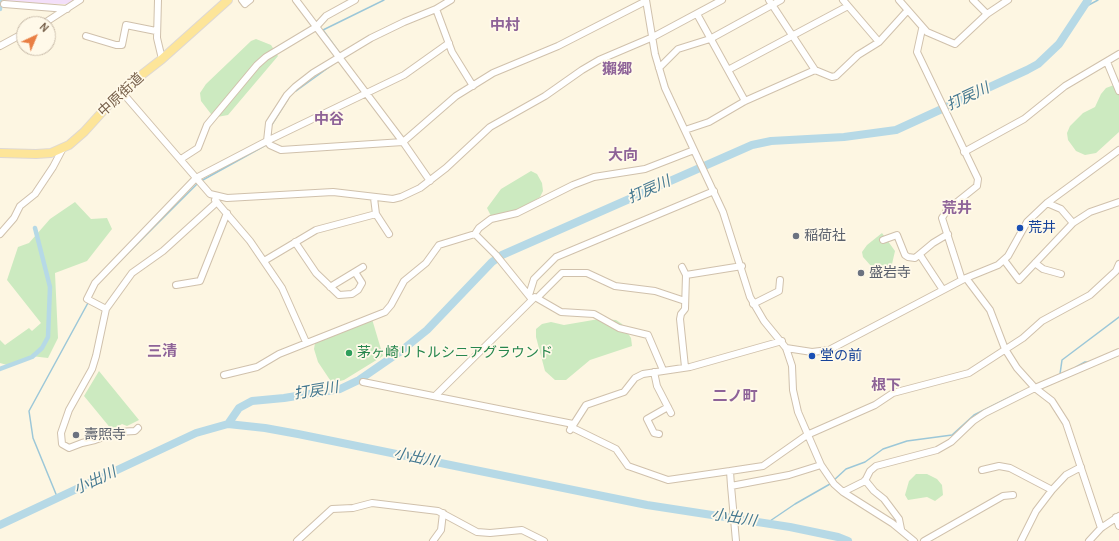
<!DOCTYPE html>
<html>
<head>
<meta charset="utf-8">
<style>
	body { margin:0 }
	#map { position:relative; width:1119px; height:541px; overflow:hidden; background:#fdf6e2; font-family:Karla,sans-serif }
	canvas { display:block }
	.north { position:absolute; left:16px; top:16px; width:40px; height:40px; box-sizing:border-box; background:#fff9e9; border:1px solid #c8bba9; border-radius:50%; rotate:44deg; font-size:11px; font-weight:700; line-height:16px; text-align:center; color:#755e48 }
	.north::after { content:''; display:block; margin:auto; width:14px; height:18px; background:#e97f44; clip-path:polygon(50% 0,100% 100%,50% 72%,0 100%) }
</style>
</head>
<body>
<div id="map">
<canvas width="1119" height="541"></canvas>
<div class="north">N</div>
</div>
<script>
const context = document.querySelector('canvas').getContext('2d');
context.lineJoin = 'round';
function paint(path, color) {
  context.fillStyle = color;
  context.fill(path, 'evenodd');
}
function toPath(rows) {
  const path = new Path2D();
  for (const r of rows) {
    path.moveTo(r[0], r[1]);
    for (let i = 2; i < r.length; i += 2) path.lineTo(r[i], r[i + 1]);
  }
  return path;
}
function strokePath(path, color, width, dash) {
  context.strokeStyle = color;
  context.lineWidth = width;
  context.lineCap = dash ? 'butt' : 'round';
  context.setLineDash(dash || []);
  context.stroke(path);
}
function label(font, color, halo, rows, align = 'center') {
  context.font = font + ' Karla,"Noto Sans JP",sans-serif';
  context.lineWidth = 3.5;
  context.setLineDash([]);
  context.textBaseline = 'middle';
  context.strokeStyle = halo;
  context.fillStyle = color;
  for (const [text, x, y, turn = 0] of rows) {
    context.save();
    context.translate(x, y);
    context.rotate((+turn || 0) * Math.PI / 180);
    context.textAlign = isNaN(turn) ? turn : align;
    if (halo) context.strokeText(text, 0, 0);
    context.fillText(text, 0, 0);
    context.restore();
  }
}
const education = toPath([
	[6,0,76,0,71,4,64,4,6,3]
]);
const green = toPath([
	[256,39,271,45,278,56,228,115,217,117,211,114,201,101,200,93,206,84,251,41],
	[1114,85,1119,85,1119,132,1096,153,1085,155,1076,151,1068,140,1067,133,1070,126,1083,113,1095,107,1101,94,1106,88],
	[531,171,537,174,542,183,543,191,540,197,519,210,495,218,491,216,487,208,501,189],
	[75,202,91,219,107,218,112,229,87,261,55,273,58,338,48,358,31,356,7,365,0,363,0,340,5,345,29,328,32,331,41,323,7,280,18,247,29,243,50,219],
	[882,233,895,251,892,264,881,273,871,266,863,257,862,252,867,245],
	[372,319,383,356,344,380,332,383,318,362,314,349,315,343],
	[599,319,616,320,622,324,631,338,632,346,590,360,566,380,555,380,545,371,536,337,536,329,542,324,551,322,564,325],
	[99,371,139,420,127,426,122,424,112,430,84,396],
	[916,474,927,474,937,479,942,485,943,495,935,501,927,497,908,500,905,495,909,481]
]);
const stream = toPath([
	[1085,7,1098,0],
	[339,52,323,30,384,0],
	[296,91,332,65],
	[271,135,271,126,288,99],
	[201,181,266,145],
	[120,261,198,183],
	[1105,360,1112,358],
	[1076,367,1085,362,1089,362],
	[1060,374,1062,360,1119,317],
	[833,481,846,469,865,462,883,449,907,441,952,435,974,415,1018,393],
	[58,499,33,438,29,411,89,301],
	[767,523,795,504,830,484]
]);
const canal = toPath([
	[0,9,0,0],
	[0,369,32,357,42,348,48,337,50,287,35,228]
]);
const river = toPath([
	[228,424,239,408,252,401,284,398,340,389,359,380,401,351,427,330,492,262,502,255,752,145,771,141,844,137,896,130,1027,70,1038,64,1059,44,1088,0],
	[0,525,196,433,228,424,265,428,298,434,647,505,790,527,838,537,848,541]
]);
const minor = toPath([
	[158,0,157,38,162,59],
	[242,0,245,4,250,0],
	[296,0,403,142,430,181],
	[451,0,436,9,404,22,371,38,313,73,295,87,287,95,269,123,267,141,270,145,281,150,403,142,456,96,493,73,558,46,646,1],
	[646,0,655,54,665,88,723,212,750,297,764,321,786,348,792,366,793,390,798,412,821,465,834,484,843,492,892,523,914,541],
	[769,0,815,70,832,77,836,76,858,55,879,42,907,11],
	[843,0,879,42],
	[899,0,927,32,955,44,987,14,1008,0],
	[973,0,987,14],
	[4,4,67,9],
	[436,9,452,52,473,86],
	[697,14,745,101],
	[43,24,80,0],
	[922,29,917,52,978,179,977,186,947,210,942,218,962,280],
	[86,36,116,45,122,45,126,25,156,31],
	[0,46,24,33],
	[1107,62,1119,91],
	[659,68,678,49,710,39,781,0],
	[728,70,848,6],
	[121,91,210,194,227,198,333,192,393,199,401,197,420,188,446,168,490,127,545,96,582,70,599,60,653,37,722,0],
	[685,130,709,122,745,101,815,70],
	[964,152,1024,119,1065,86,1119,54],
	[181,159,198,148,207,125,257,65,266,57,316,27,326,16,355,0],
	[374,198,376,214,389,234],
	[215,200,250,241,282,288,306,342],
	[1047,203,1061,209,1073,223],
	[0,234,14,218,20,206,35,194,53,167,63,148],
	[475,234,496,255,530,297],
	[883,240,897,235,905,255,908,257,915,258,933,243,948,234],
	[295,242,316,273,339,295,352,294,358,290,362,283,355,272],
	[920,255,943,290],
	[1004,260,1019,280,1073,223,1090,212,1119,202],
	[264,261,316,230,376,214],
	[1035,263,1043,269,1061,274],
	[682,267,686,275,685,309,681,314,680,319,685,367],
	[686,275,742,266],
	[966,278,990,310,1005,349,1017,368,1035,388,1052,401,1066,423,1101,528],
	[176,285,200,281,227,213],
	[330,287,363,267],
	[529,295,534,279,556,257,714,191],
	[537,298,562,273,587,273,615,286,655,291,685,301],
	[753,304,779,291,780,280],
	[106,309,87,299,95,283,196,178,267,141,404,75,449,43],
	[786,348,812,352,829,350,966,278,998,265,1008,256,1027,222,1047,203,1119,150],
	[654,372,657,386,671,413],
	[224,375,257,367,279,354,385,312,391,305,404,281,426,263,439,245,475,234,479,228,491,219,517,213,573,185,594,177,645,169,694,150],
	[363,382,573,424],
	[435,396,535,297,561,312,594,314,619,328,648,335,663,370],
	[571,427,616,449,628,466,668,480,730,471],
	[138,428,135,431,118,432,95,440,82,443,69,448,62,444,61,433,69,410,92,369,96,356,106,309,132,273,163,251,217,202],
	[570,430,586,405,624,392,635,378,643,374,690,367,782,341],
	[659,434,654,433,647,419,668,407],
	[982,470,999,466,1010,468,1052,490],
	[865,480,874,491,884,499,899,519,901,529],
	[731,486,730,471,763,466,807,435,875,405,893,393,969,373,1023,338,1042,321,1090,295,1116,271,1119,264],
	[843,492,865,481,870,471,876,466,937,450,951,442,973,421,985,413,1035,388,1119,352],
	[1116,517,1119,526],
	[297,541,332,509,353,508,372,503,438,511,477,532,490,533,522,530,544,541],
	[433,541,441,530,443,513],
	[736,541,731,486,789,475,821,465],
	[924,541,1003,496,1013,495],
	[1021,541,1036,511,1052,490,1066,475,1081,467],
	[1089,541,1101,528,1119,516]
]);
const major = toPath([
	[0,153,36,154,51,153,69,145,84,132,121,91,162,59,228,0]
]);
const markers = [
	[1020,228,4,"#1a4fb4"],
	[796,236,4,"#6b7280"],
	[861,273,4,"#6b7280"],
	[349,353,4,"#2e9e5b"],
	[812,356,4,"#1a4fb4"],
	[76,435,4,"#6b7280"]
];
const streetNames = [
	["中原街道",121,95,-43]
];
const transitNames = [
	["荒井",1028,228],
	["堂の前",820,356]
];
const worshipNames = [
	["稲荷社",804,236],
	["盛岩寺",869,273],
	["壽照寺",84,435]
];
const leisureNames = [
	["茅ヶ崎リトルシニアグラウンド",357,353]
];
const neighbourhoodNames = [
	["中村",505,26],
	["獺郷",617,70],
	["中谷",329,120],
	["大向",623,156],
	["荒井",957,209],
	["三清",162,352],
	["根下",886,386],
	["二ノ町",735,397]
];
const waterNames = [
	["打戻川",968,97,-25],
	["打戻川",649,190,-24],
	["打戻川",316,391,-9],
	["小出川",416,458,12],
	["小出川",95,481,-25],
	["小出川",734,518,9]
];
paint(education, '#f3dff9');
paint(green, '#cceac0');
strokePath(stream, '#9cc7d8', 1.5);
strokePath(canal, '#b6d9e6', 4.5);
strokePath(river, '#b6d9e6', 8);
strokePath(minor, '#d0c1ac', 8);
strokePath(major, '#ded8d3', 10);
strokePath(minor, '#fff', 6);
strokePath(major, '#fde599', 8);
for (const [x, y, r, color] of markers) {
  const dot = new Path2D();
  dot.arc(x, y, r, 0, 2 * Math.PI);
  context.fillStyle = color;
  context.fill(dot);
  strokePath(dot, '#fff9e9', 1.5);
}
label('14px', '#755e48', '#fff9e9', streetNames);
label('14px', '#164399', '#fff9e9', transitNames, 'left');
label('14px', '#5b616d', '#fff9e9', worshipNames, 'left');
label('14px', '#27864d', '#fff9e9', leisureNames, 'left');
label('bold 15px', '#8e6398', '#fff9e9', neighbourhoodNames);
label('italic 15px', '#447890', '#fff9e9', waterNames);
</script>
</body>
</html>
